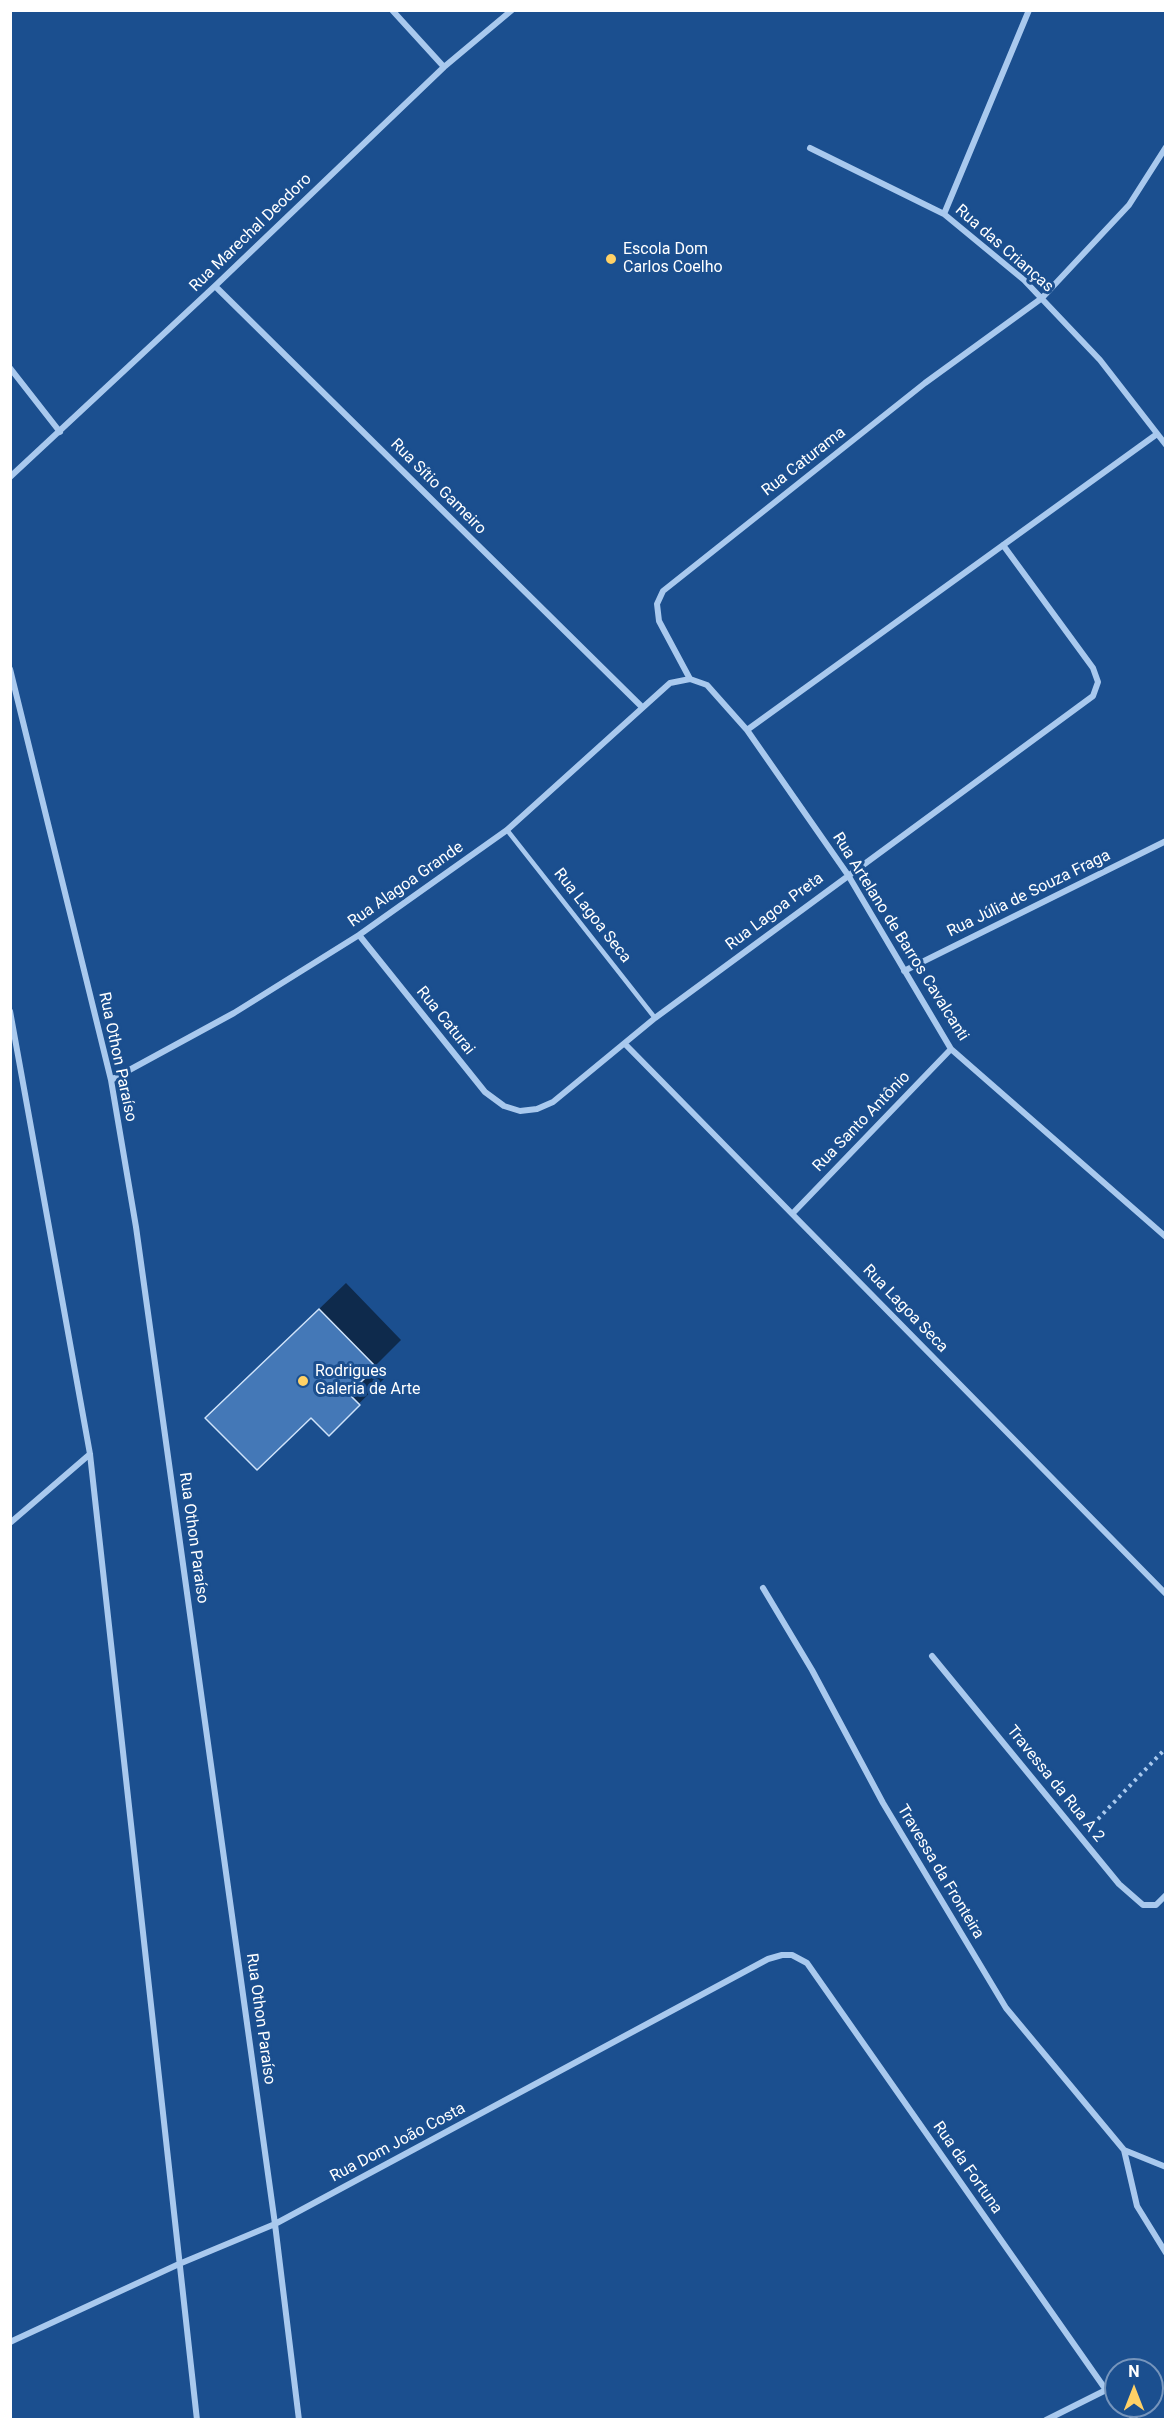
<!DOCTYPE html>
<html>
<head>
<meta charset="utf-8">
<style>
	body { margin:0 }
	#map { position:relative; width:1176px; height:2430px; overflow:hidden; background:#1b4f8f; font-family:Roboto,sans-serif }
	canvas { display:block }
	.frame { position:absolute; inset:0; border:12px solid #fff; pointer-events:none }
	.north { position:absolute; left:1104px; top:2358px; width:60px; height:60px; box-sizing:border-box; background:#1b4f8f; border:2px solid #7695bc; border-radius:50%; rotate:0deg; font-size:16px; font-weight:700; line-height:24px; text-align:center; color:#fff }
	.north::after { content:''; display:block; margin:auto; width:21px; height:27px; background:#ffd166; clip-path:polygon(50% 0,100% 100%,50% 72%,0 100%) }
</style>
</head>
<body>
<div id="map">
<canvas width="1176" height="2430"></canvas>
<div class="frame"></div>
<div class="north">N</div>
</div>
<script>
const context = document.querySelector('canvas').getContext('2d');
context.lineJoin = 'round';
function paint(path, color) {
  context.fillStyle = color;
  context.fill(path, 'evenodd');
}
function toPath(rows) {
  const path = new Path2D();
  for (const r of rows) {
    path.moveTo(r[0], r[1]);
    for (let i = 2; i < r.length; i += 2) path.lineTo(r[i], r[i + 1]);
  }
  return path;
}
function strokePath(path, color, width, dash) {
  context.strokeStyle = color;
  context.lineWidth = width;
  context.lineCap = dash ? 'butt' : 'round';
  context.setLineDash(dash || []);
  context.stroke(path);
}
function label(font, color, halo, rows, align = 'center') {
  context.font = font + ' Roboto,sans-serif';
  context.lineWidth = 6;
  context.setLineDash([]);
  context.textBaseline = 'middle';
  context.strokeStyle = halo;
  context.fillStyle = color;
  for (const [text, x, y, turn = 0] of rows) {
    context.save();
    context.translate(x, y);
    context.rotate((+turn || 0) * Math.PI / 180);
    context.textAlign = isNaN(turn) ? turn : align;
    if (halo) context.strokeText(text, 0, 0);
    context.fillText(text, 0, 0);
    context.restore();
  }
}
const shadow = toPath([
	[346,1283,401,1340,374,1367,385,1378,329,1433,311,1416,234,1391]
]);
const building = toPath([
	[319,1309,376,1367,349,1394,360,1405,329,1436,311,1418,257,1470,205,1418,319,1309]
]);
const path = toPath([
	[1098,1819,1166,1748]
]);
const service = toPath([
	[507,830,655,1018]
]);
const minor = toPath([
	[392,10,444,67],
	[810,148,944,214,1024,280,1100,360,1166,445],
	[944,214,1029,10],
	[215,286,642,707],
	[10,368,60,432],
	[10,477,215,286,444,67,512,10],
	[10,669,111,1080,136,1227,275,2224,299,2420],
	[690,679,659,621,657,604,663,591,925,383,1042,298,1129,205,1166,147],
	[747,730,1157,434],
	[359,935,485,1092,504,1106,520,1111,537,1109,553,1102,655,1018,1093,696,1098,682,1093,668,1003,545],
	[904,971,1166,841],
	[10,1011,90,1454,197,2420],
	[625,1044,1166,1594],
	[111,1080,234,1013,359,935,507,830,670,683,690,679,707,685,747,730,848,875,951,1049,1166,1237],
	[793,1213,951,1049],
	[10,1523,90,1454],
	[763,1588,812,1670,883,1803,1006,2008,1124,2150,1137,2206,1166,2253],
	[932,1656,1119,1884,1143,1905,1156,1905,1166,1895],
	[1124,2150,1166,2167],
	[10,2342,179,2264,275,2224,768,1959,782,1955,792,1955,807,1963,1106,2390,1116,2400],
	[1122,2406,1136,2420],
	[1046,2420,1106,2390]
]);
const markers = [
	[611,259,6,"#ffd166"],
	[303,1381,6,"#ffd166"]
];
const streetNames = [
	["Rua Marechal Deodoro",251,233,-44],
	["Rua das Crianças",1004,249,41],
	["Rua Caturama",804,462,-38],
	["Rua Sítio Gameiro",438,487,45],
	["Rua Alagoa Grande",406,885,-35],
	["Rua Júlia de Souza Fraga",1029,894,-26],
	["Rua Lagoa Preta",775,912,-37],
	["Rua Lagoa Seca",592,916,52],
	["Rua Artelano de Barros Cavalcanti",900,937,58],
	["Rua Caturai",445,1021,51],
	["Rua Othon Paraíso",117,1057,78],
	["Rua Santo Antônio",862,1122,-46],
	["Rua Lagoa Seca",905,1309,46],
	["Rua Othon Paraíso",193,1538,82],
	["Travessa da Rua A 2",1055,1784,51],
	["Travessa da Fronteira",940,1872,59],
	["Rua Othon Paraíso",260,2019,82],
	["Rua Dom João Costa",398,2143,-28],
	["Rua da Fortuna",967,2168,55]
];
const poiNames = [
	["Escola Dom",623,250],
	["Carlos Coelho",623,268],
	["Rodrigues",315,1372],
	["Galeria de Arte",315,1390]
];
paint(shadow, '#0007');
paint(building, '#4478b7');
strokePath(building, '#cfe3fa', 1.5);
strokePath(path, '#a9c9ee', 4, [3, 4.5]);
strokePath(service, '#a9c9ee', 4.5);
strokePath(minor, '#a9c9ee', 6);
for (const [x, y, r, color] of markers) {
  const dot = new Path2D();
  dot.arc(x, y, r, 0, 2 * Math.PI);
  context.fillStyle = color;
  context.fill(dot);
  strokePath(dot, '#1b4f8f', 2);
}
label('16px', '#fff', '#1b4f8f', streetNames);
label('16px', '#fff', '#1b4f8f', poiNames, 'left');
</script>
</body>
</html>
